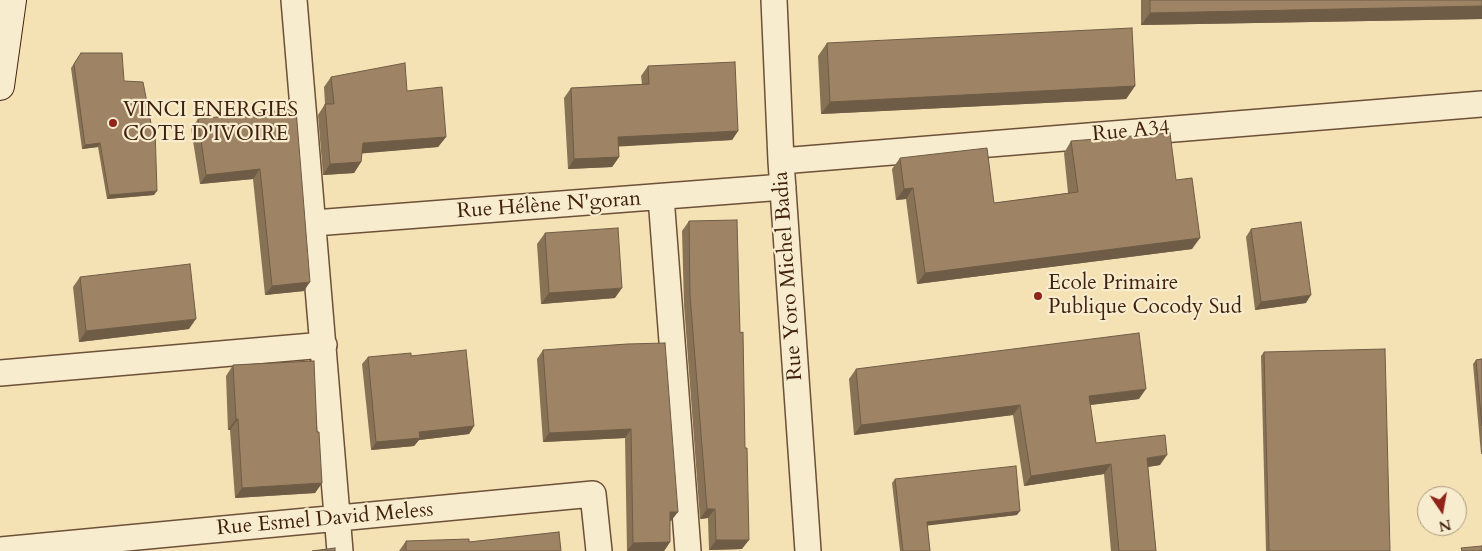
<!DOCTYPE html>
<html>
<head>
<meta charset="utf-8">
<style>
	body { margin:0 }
	#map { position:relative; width:1482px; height:551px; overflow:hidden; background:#f4e1b4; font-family:Cardo,serif }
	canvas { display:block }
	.north { position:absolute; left:1417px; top:486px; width:50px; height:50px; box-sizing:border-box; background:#f8ecce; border:1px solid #ae9a81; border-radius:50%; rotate:168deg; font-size:14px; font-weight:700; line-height:20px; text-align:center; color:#40200e }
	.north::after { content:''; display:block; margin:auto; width:18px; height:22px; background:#8f2418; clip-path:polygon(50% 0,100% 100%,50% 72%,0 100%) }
</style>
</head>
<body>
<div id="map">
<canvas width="1482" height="551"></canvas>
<div class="north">N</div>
</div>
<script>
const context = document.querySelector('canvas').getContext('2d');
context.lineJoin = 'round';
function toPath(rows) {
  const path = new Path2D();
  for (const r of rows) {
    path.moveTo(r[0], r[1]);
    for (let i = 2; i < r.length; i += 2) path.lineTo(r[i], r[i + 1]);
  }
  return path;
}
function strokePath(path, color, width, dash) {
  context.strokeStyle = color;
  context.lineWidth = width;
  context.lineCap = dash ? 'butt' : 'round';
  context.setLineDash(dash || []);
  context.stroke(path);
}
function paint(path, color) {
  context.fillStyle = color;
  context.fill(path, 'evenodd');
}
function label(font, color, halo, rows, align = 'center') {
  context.font = font + ' Cardo,serif';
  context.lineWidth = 4.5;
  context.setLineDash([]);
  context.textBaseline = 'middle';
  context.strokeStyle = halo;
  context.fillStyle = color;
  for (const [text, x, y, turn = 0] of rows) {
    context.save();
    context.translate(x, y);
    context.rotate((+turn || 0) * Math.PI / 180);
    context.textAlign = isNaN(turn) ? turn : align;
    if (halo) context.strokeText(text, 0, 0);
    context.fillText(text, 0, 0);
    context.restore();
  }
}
const street = toPath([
	[294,0,340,551],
	[774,0,781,161,808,551],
	[781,161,1482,104],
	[661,197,688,551],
	[314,223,783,187],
	[0,373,324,345],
	[0,550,593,494,599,551]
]);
const secondary = toPath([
	[0,86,12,0]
]);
const wall = toPath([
	[1141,0,1482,0,1482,19,1141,25],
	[827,43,1135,86,1126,99,821,114,818,56],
	[81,53,154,195,107,199,98,147,82,149,71,68],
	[648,66,738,131,732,140,618,146,619,157,612,167,568,169,564,98,571,88,642,84,641,76],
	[331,77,407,91,446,137,438,147,362,153,361,162,354,173,323,175,318,115,325,104,324,87],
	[296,109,304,291,265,295,253,179,200,184,191,129,198,119],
	[1071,141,1176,180,1192,249,917,284,906,199,896,200,892,169,900,158,994,203,1068,193,1064,153],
	[689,221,740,333,742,549,709,550,708,518,700,519,684,305,682,231],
	[1251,229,1306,303,1255,310,1246,237],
	[545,233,615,298,541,304,537,244],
	[80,277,189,329,79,342,73,287],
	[627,344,671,521,670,521,670,542,664,551,627,551,625,438,543,442,537,359,543,350],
	[1264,352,1390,551,1266,551,1261,356],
	[411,356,474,426,469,434,419,440,414,446,371,450,362,364,368,357],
	[1482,359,1482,454,1481,454,1473,364,1476,360],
	[233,365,317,432,322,483,315,493,235,498,230,430,228,430,226,376],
	[856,369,1139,399,1090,405,1096,443,1160,465,1148,467,1156,551,1111,551,1104,474,1024,486,1013,415,854,435,849,379],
	[895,479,1017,515,927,525,930,551,900,551,892,483],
	[406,541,469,542,561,551,399,551]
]);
const shadedWall = toPath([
	[1482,6,1482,19,1141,25,1150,13],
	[1135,86,1126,99,821,114,830,102],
	[738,131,732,140,611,147,618,137],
	[446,137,438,147,356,154,363,143],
	[100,143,98,147,82,149,85,145],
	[619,157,612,167,568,169,574,159],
	[361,162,354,173,323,175,330,164],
	[260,169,253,179,200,184,206,175],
	[913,188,906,199,896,200,904,189],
	[157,191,154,195,107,199,109,195],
	[1200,238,1192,249,917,284,925,273],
	[310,282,304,291,265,295,272,286],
	[622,288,615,298,541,304,549,293],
	[1311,295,1306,303,1255,310,1261,302],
	[196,319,189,329,79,342,86,331],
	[1146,389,1139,399,1082,406,1089,396],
	[1020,405,1013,415,854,435,861,425],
	[236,419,238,419,230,430,228,430],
	[474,426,469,434,419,440,414,446,371,450,376,442,419,432],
	[631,429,625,438,543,442,549,433],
	[1167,455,1160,465,1140,468,1147,458],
	[1111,464,1104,474,1024,486,1031,476],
	[322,483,315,493,235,498,242,488],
	[707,509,715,509,708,518,700,519],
	[1020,511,1017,515,924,526,927,522],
	[670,512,678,512,671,521,663,521],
	[716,540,749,540,742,549,709,550],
	[670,542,664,551,627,551,633,543]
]);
const building = toPath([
	[1150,0,1482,0,1482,6,1150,13,1150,0],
	[1132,28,1135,86,830,102,827,43,1132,28],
	[81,53,122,53,124,81,143,82,152,129,155,129,157,191,109,195,100,143,85,145,74,64,81,53],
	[735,62,738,131,618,137,619,157,574,159,571,88,649,84,648,66,735,62],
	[405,63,407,91,442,87,446,137,363,143,361,162,330,164,325,104,334,104,331,77,405,63],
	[296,109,310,282,272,286,260,169,206,175,198,119,296,109],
	[1170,133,1176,180,1192,178,1200,238,925,273,913,188,904,189,900,158,987,148,994,203,1078,192,1071,141,1170,133],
	[737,220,740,333,743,332,745,448,747,448,749,540,716,540,715,509,707,509,690,295,689,221,737,220],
	[1301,222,1311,295,1261,302,1251,229,1301,222],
	[618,228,622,288,549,293,545,233,618,228],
	[190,264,196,319,86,331,80,277,190,264],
	[1139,333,1146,389,1089,396,1096,443,1165,435,1167,455,1147,458,1156,551,1119,551,1111,464,1031,476,1020,405,861,425,856,369,1139,333],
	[665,343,678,512,670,512,670,542,633,543,631,429,549,433,543,350,627,344,665,343],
	[1385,349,1390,551,1269,551,1264,352,1385,349],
	[466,350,474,426,419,432,420,438,376,442,368,357,411,353,411,356,466,350],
	[1482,359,1482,426,1476,360,1482,359],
	[314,361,317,432,319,432,322,483,242,488,238,419,236,419,233,365,314,361],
	[1016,466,1020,511,927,522,930,551,903,551,895,479,1016,466],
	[559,532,561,551,406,551,406,541,469,539,469,542,559,532],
	[1482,546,1482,551,1462,551,1461,548,1482,546],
	[335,548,335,551,312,551,335,548]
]);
const markers = [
	[113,123,5,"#8f2418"],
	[1038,296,5,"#8f2418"]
];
const poiNames = [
	["VINCI ENERGIES",123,111],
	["COTE D'IVOIRE",123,135],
	["Ecole Primaire",1048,284],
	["Publique Cocody Sud",1048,308]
];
const streetNames = [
	["Rue A34",1131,132,-5],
	["Rue Hélène N'goran",549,206,-4],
	["Rue Yoro Michel Badia",789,276,-94],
	["Rue Esmel David Meless",325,520,-5]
];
strokePath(street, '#6d5038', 28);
strokePath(secondary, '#40200e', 30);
strokePath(street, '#f8ecce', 25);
strokePath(secondary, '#f8ecce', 28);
paint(wall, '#887256');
paint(shadedWall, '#6f5c46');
paint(building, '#9e8464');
strokePath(building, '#6f5c46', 1);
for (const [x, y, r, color] of markers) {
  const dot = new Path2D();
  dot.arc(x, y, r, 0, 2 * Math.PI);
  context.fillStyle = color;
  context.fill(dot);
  strokePath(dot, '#f8ecce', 2);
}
label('21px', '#40200e', '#f8ecce', poiNames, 'left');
label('21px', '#40200e', '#f8ecce', streetNames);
</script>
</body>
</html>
